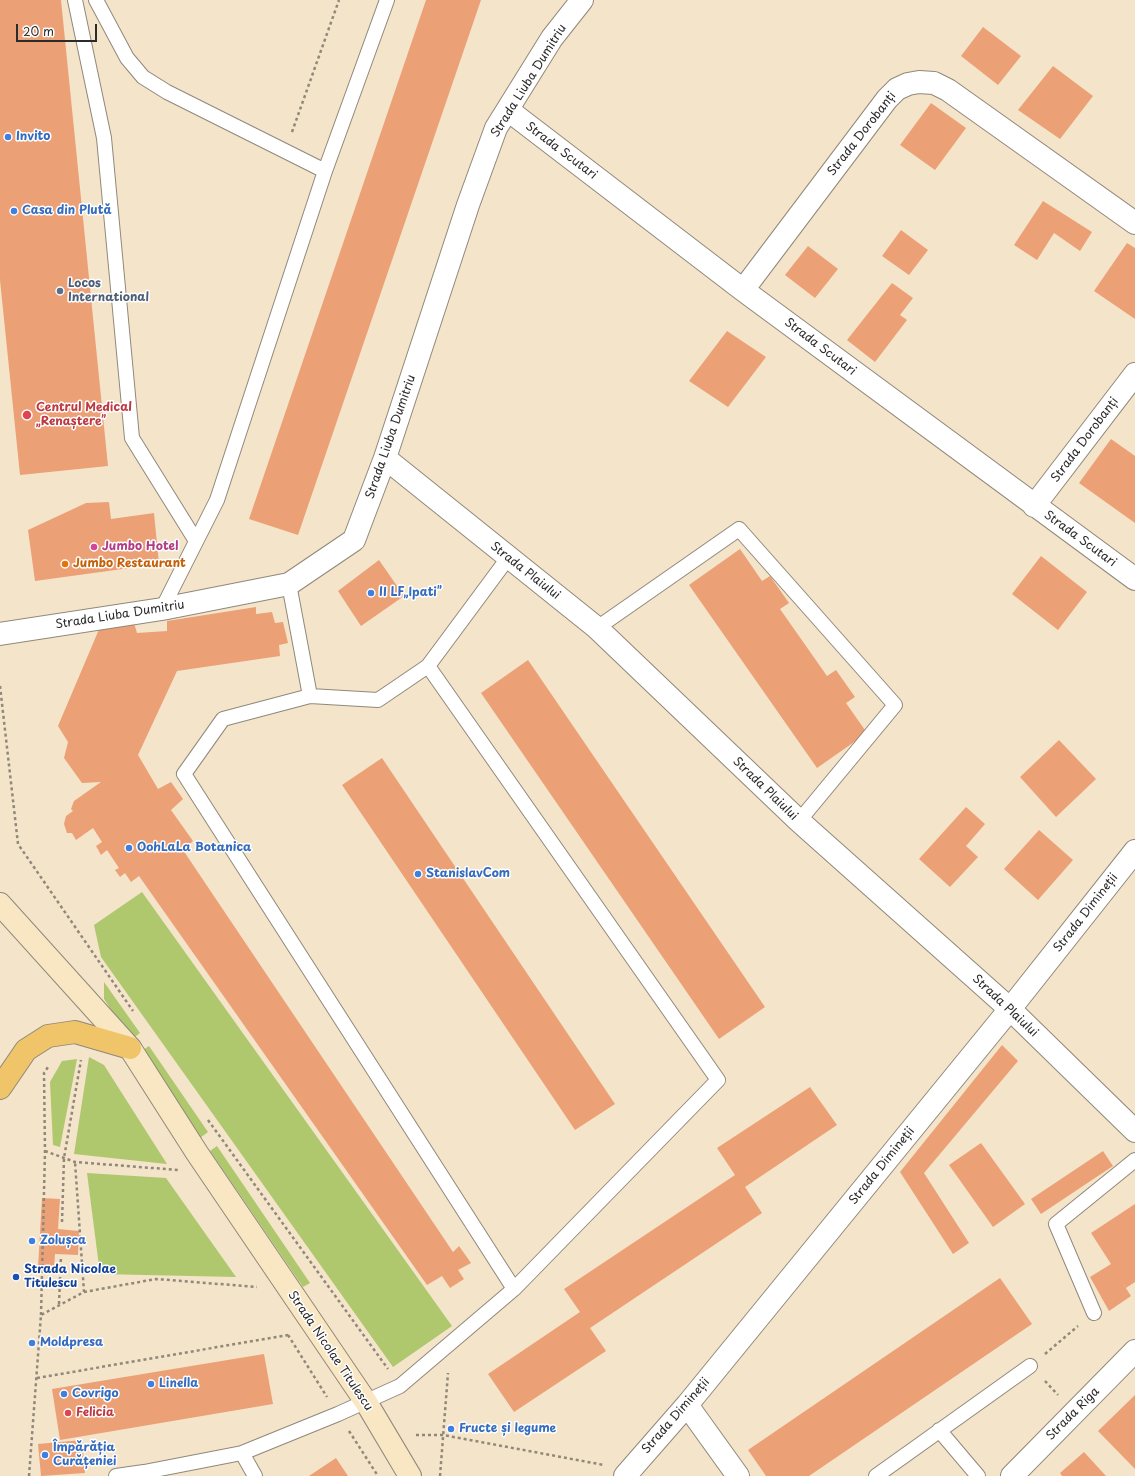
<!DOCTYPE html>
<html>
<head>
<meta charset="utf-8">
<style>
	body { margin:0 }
	#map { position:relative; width:1135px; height:1476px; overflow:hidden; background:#f4e4ca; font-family:"Playpen Sans",sans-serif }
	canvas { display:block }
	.scale { position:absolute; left:16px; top:24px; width:81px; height:18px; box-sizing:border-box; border:2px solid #2b2b2b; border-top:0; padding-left:5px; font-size:12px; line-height:14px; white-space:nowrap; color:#2b2b2b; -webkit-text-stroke:3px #fff; paint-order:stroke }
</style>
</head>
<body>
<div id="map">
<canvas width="1135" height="1476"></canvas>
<div class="scale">20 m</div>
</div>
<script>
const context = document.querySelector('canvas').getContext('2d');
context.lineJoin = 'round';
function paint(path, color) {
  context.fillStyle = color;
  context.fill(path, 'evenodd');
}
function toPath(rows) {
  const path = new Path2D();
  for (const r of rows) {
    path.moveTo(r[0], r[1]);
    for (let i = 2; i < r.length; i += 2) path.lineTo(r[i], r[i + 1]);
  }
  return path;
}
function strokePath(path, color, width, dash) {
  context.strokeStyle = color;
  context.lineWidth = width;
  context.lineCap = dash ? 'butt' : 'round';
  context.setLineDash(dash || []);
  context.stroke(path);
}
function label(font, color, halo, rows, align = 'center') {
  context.font = font + ' "Playpen Sans",sans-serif';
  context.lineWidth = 3;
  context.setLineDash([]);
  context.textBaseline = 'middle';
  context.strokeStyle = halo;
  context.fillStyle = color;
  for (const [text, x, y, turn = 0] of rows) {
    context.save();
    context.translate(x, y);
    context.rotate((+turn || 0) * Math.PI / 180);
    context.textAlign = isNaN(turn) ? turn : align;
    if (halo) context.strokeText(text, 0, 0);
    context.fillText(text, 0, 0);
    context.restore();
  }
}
const green = toPath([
	[142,892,452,1326,393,1367,101,957,94,925],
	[104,982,140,1033,131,1040,104,999],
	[149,1046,208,1132,200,1138,140,1052],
	[89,1057,104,1065,167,1164,74,1154],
	[77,1059,60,1147,53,1145,50,1082,62,1061],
	[217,1146,310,1283,303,1287,210,1151],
	[87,1173,166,1178,236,1277,100,1274]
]);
const building = toPath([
	[0,0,61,0,108,466,20,475,0,280],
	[426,0,481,0,298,535,249,519],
	[983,27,1021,56,998,85,961,56],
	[1053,66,1093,96,1060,139,1018,110],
	[931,103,966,128,935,170,900,145],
	[1043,201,1092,232,1080,251,1054,233,1037,260,1014,245],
	[901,230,928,250,909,275,882,256],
	[1127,243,1135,248,1135,319,1094,291],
	[808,246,838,269,815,298,785,275],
	[892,283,913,298,900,315,907,320,875,362,847,340],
	[727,331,766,357,728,407,689,381],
	[1111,439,1135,456,1135,523,1079,483],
	[109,502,111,519,154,513,159,564,35,581,28,530,86,503],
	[740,549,762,581,770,576,789,603,780,609,827,676,836,670,855,697,846,703,867,733,817,768,689,585],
	[1041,556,1087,592,1058,630,1012,594],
	[379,560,404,596,361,626,338,591],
	[256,607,256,614,272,612,275,623,283,622,288,643,279,645,280,656,177,671,138,755,158,789,171,782,183,799,171,810,193,841,183,850,453,1252,459,1246,471,1263,458,1270,464,1279,450,1288,442,1276,427,1285,139,876,131,882,125,873,120,877,115,870,119,868,107,850,101,855,96,846,102,842,93,828,76,840,72,833,67,833,64,824,66,816,73,811,71,809,74,801,101,782,82,783,64,758,68,742,58,726,100,627,134,623,137,633,167,631,167,621],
	[528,660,765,1007,719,1039,481,693],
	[1059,740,1096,779,1056,817,1020,777],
	[382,758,615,1104,575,1130,342,785],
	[966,807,985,824,966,846,978,857,950,887,919,859],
	[1039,830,1073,860,1038,900,1004,869],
	[1002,1045,1018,1061,924,1173,969,1243,953,1254,900,1172],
	[810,1087,837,1125,745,1187,762,1213,590,1328,606,1351,514,1412,488,1374,580,1312,564,1289,735,1175,717,1148],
	[981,1143,1025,1204,993,1227,949,1165],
	[1103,1151,1113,1166,1041,1214,1031,1199],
	[42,1198,60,1199,58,1229,79,1231,78,1255,55,1254,54,1269,38,1268],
	[1135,1204,1135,1282,1126,1288,1120,1279,1131,1296,1109,1311,1090,1277,1111,1264,1091,1233],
	[1000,1278,1032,1324,809,1476,766,1476,748,1450],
	[264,1354,273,1404,60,1440,52,1389],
	[1135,1395,1135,1469,1098,1431],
	[82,1440,85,1473,41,1476,38,1444],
	[1084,1452,1106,1476,1062,1476,1060,1473],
	[336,1458,348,1476,309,1476]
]);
const path = toPath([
	[292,132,339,0],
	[0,686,18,844,133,1011],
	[208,1120,388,1369],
	[45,1151,75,1162,178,1170],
	[62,1222,64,1158,81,1060],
	[84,1292,156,1279,257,1287],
	[59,1304,61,1256],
	[41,1315,45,1151,44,1073,48,1067],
	[288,1335,327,1397],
	[1045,1354,1078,1326],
	[37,1378,288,1335],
	[1045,1381,1058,1395],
	[349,1431,378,1476],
	[416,1435,443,1435,604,1465],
	[29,1476,41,1315,84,1292,75,1162],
	[440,1476,448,1373]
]);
const lane = toPath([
	[75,0,104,138,132,438,196,541],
	[96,0,127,58,143,77,167,92,325,171],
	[162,609,217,500,325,171,387,0],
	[597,628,739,529,895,705,799,821],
	[428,666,508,558],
	[310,696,223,719,184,774,514,1289],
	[1094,1313,1056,1224,1135,1160],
	[939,1430,978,1476],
	[242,1453,338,1414,400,1386,514,1289,718,1080,428,666,378,700,310,696,289,584],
	[116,1476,144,1472],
	[143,1476,144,1472,242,1453,255,1476],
	[876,1476,1030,1366]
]);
const street = toPath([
	[508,110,743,290,1135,579],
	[743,290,887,99,897,89,908,84,919,82,934,83,948,90,1135,223],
	[385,458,597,628,799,821,1010,1009,1135,1131],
	[1034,506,1135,374],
	[0,634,162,609,289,584,354,540,385,458,468,205,496,128,552,38,582,0],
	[687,1405,738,1476],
	[625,1476,687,1405,1010,1009,1135,851],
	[1012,1476,1135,1351]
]);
const secondary = toPath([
	[0,904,130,1048,197,1153,366,1402,410,1476]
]);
const primary = toPath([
	[0,1088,26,1050,48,1036,75,1032,130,1048]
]);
const markers = [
	[8,137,4,"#3f7fe0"],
	[14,211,4,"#3f7fe0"],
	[60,291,4,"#5c6f8a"],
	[27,415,5,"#e0444e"],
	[94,547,4,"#d1479c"],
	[65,564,4,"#e8710a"],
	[371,593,4,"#3f7fe0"],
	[129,848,4,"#3f7fe0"],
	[418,874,4,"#3f7fe0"],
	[32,1241,4,"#3f7fe0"],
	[16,1277,4,"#1a4fb4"],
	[32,1343,4,"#3f7fe0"],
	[151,1384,4,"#3f7fe0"],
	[64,1394,4,"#3f7fe0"],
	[68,1413,4,"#e0444e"],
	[451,1429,4,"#3f7fe0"],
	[45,1455,4,"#3f7fe0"]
];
const streetNames = [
	["Strada Liuba Dumitriu",529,81,-58],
	["Strada Dorobanți",862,134,-52],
	["Strada Scutari",561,151,37],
	["Strada Scutari",820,347,37],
	["Strada Liuba Dumitriu",391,437,-71],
	["Strada Dorobanți",1085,440,-53],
	["Strada Scutari",1080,539,36],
	["Strada Plaiului",525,571,38],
	["Strada Liuba Dumitriu",120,615,-9],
	["Strada Plaiului",765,789,44],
	["Strada Dimineții",1086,913,-52],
	["Strada Plaiului",1005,1006,43],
	["Strada Dimineții",882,1166,-51],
	["Strada Nicolae Titulescu",330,1351,56],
	["Strada Riga",1073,1414,-45],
	["Strada Dimineții",676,1416,-49]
];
const shopNames = [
	["Invito",16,137],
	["Casa din Plută",22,211],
	["II LF„Ipati”",379,593],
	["OohLaLa Botanica",137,848],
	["StanislavCom",426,874],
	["Zolușca",40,1241],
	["Moldpresa",40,1343],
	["Linella",159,1384],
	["Covrigo",72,1394],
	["Fructe și legume",459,1429],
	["Împărăția",53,1448],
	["Curățeniei",53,1462]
];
const serviceNames = [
	["Locos",68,284],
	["International",68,298]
];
const healthNames = [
	["Centrul Medical",36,408],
	["„Renaștere”",36,422],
	["Felicia",76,1413]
];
const hotelNames = [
	["Jumbo Hotel",102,547]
];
const foodNames = [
	["Jumbo Restaurant",73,564]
];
const transitNames = [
	["Strada Nicolae",24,1270],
	["Titulescu",24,1284]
];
paint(green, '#afc76d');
paint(building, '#eca076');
strokePath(lane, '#90887a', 16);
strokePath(street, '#90887a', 24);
strokePath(secondary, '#90887a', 24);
strokePath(primary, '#90887a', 24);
strokePath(path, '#90887a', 2.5, [3, 3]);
strokePath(lane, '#fff', 14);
strokePath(street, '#fff', 22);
strokePath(secondary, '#f9e7c3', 22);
strokePath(primary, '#f0c469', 22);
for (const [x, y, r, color] of markers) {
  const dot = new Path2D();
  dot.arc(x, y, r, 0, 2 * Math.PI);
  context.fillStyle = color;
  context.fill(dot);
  strokePath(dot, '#fff', 1.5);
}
label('12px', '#2b2b2b', '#fff', streetNames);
label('bold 12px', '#366cbe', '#fff', shopNames, 'left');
label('bold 12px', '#4e5e75', '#fff', serviceNames, 'left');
label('bold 12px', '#be3a42', '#fff', healthNames, 'left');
label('bold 12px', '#b23c85', '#fff', hotelNames, 'left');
label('bold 12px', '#c56008', '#fff', foodNames, 'left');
label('bold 12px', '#164399', '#fff', transitNames, 'left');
</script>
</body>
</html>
